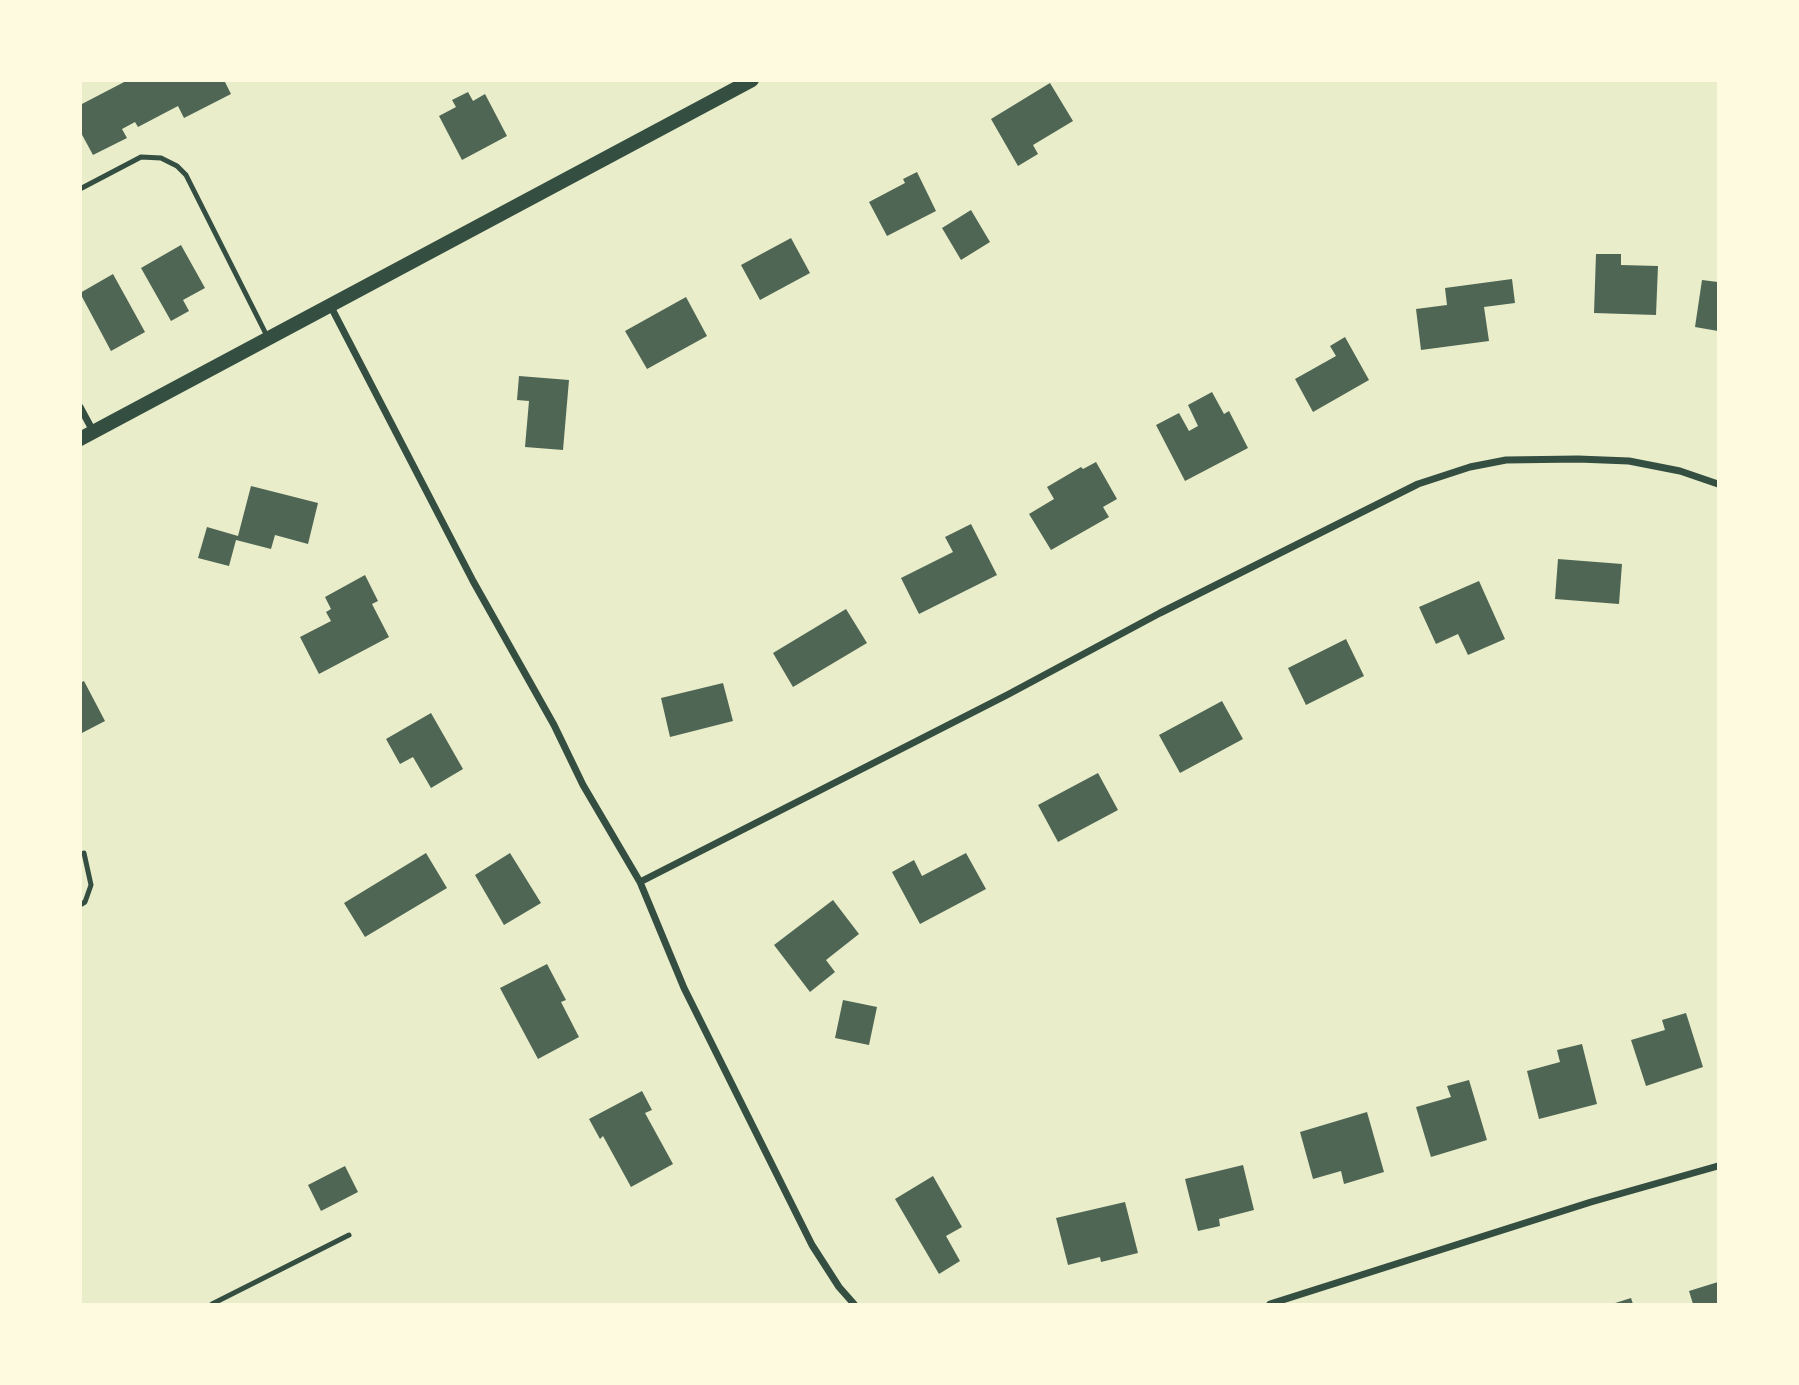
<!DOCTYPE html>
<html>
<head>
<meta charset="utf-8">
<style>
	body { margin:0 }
	#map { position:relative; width:1799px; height:1385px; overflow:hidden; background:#e9edc9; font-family:"Fira Sans",sans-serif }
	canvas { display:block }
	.frame { position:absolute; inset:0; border:82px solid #fefae0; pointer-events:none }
</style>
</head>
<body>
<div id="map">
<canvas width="1799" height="1385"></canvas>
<div class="frame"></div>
</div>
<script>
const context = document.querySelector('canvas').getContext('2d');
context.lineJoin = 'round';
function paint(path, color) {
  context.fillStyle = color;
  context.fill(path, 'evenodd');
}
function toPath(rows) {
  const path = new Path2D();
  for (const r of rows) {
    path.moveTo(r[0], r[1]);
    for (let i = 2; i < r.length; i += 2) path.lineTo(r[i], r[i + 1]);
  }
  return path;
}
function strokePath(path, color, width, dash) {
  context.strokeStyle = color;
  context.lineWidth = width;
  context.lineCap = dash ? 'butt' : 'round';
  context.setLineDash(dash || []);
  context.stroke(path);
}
const building = toPath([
	[128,80,224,80,231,94,184,118,178,106,138,127,135,122,122,129,127,138,93,155,80,131,80,105],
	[1050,83,1073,121,1033,145,1038,154,1018,166,991,119],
	[468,92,473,101,485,94,507,136,462,160,439,116,456,107,452,100],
	[917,172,936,211,887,236,869,202,905,183,903,179],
	[971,210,990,242,961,260,942,228],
	[791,238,810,273,760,300,741,265],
	[181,245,205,288,183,300,189,311,171,321,141,268],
	[1596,254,1621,254,1621,265,1658,266,1656,315,1594,313],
	[113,274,145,332,111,351,80,293],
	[1512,279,1515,303,1484,307,1489,341,1421,350,1416,309,1447,305,1445,288],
	[1702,280,1718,282,1718,331,1695,327],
	[686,297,707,336,647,369,625,331],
	[1345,337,1369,380,1313,412,1295,379,1336,356,1330,346],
	[519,376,569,380,563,450,525,447,529,401,517,400],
	[1212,392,1224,414,1229,411,1248,448,1185,481,1156,425,1179,413,1189,431,1198,426,1188,405],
	[1096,462,1117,499,1103,507,1109,517,1051,550,1029,514,1054,499,1047,487,1081,467,1083,469],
	[251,486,318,503,308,544,275,535,271,549,236,540,229,566,198,558,207,527,238,536],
	[971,524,997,575,919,614,901,578,953,552,945,537],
	[1558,559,1622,564,1619,604,1555,599],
	[365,575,378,601,372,604,389,637,319,674,300,637,331,621,326,612,331,609,325,597],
	[1479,581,1505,639,1468,655,1458,634,1436,644,1419,607],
	[846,609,867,643,793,687,773,653],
	[1346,639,1364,676,1306,705,1288,668],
	[84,681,105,721,80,734,80,683],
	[723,683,733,721,670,737,661,698],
	[1222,701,1243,739,1180,773,1159,735],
	[431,713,463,769,431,788,413,757,400,764,386,739],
	[1098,773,1118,810,1058,842,1038,805],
	[426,853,447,888,365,937,344,903],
	[510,853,541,903,504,925,475,875],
	[966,853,986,889,920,924,892,872,914,860,922,876],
	[833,900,859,934,826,960,835,972,810,992,774,945],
	[547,964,566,1000,561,1002,579,1037,538,1059,500,988],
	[843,1000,877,1007,869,1045,835,1038],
	[1686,1013,1703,1067,1646,1086,1631,1040,1665,1030,1662,1020],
	[1582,1044,1597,1104,1539,1119,1527,1071,1560,1062,1557,1050],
	[1469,1080,1487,1140,1431,1157,1416,1107,1451,1097,1447,1086],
	[642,1091,652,1110,645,1113,673,1164,631,1187,603,1136,600,1139,589,1119],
	[1367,1112,1384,1172,1344,1184,1341,1171,1313,1179,1300,1132],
	[1243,1165,1254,1210,1219,1219,1220,1226,1198,1231,1185,1179],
	[345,1166,358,1192,321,1211,308,1185],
	[933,1176,962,1227,946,1236,960,1261,939,1274,895,1199],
	[1125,1202,1138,1253,1101,1262,1100,1257,1068,1265,1056,1218],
	[1718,1282,1718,1304,1693,1304,1689,1291],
	[1631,1298,1633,1304,1612,1304]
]);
const service = toPath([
	[80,189,141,157,161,158,177,166,186,175,268,338],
	[80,905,85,902,91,885,84,853],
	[212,1304,349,1235]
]);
const minor = toPath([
	[330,305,473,581,554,725,583,785,640,882,684,988,812,1245,839,1287,854,1304],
	[80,407,93,431],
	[640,882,1007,695,1160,613,1418,484,1470,467,1506,460,1578,459,1629,461,1680,471,1718,484],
	[1270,1304,1591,1202,1718,1166]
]);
const secondary = toPath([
	[80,439,752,80]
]);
paint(building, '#4f6655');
strokePath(service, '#344e41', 5);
strokePath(minor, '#344e41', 7);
strokePath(secondary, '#344e41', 14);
</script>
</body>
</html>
